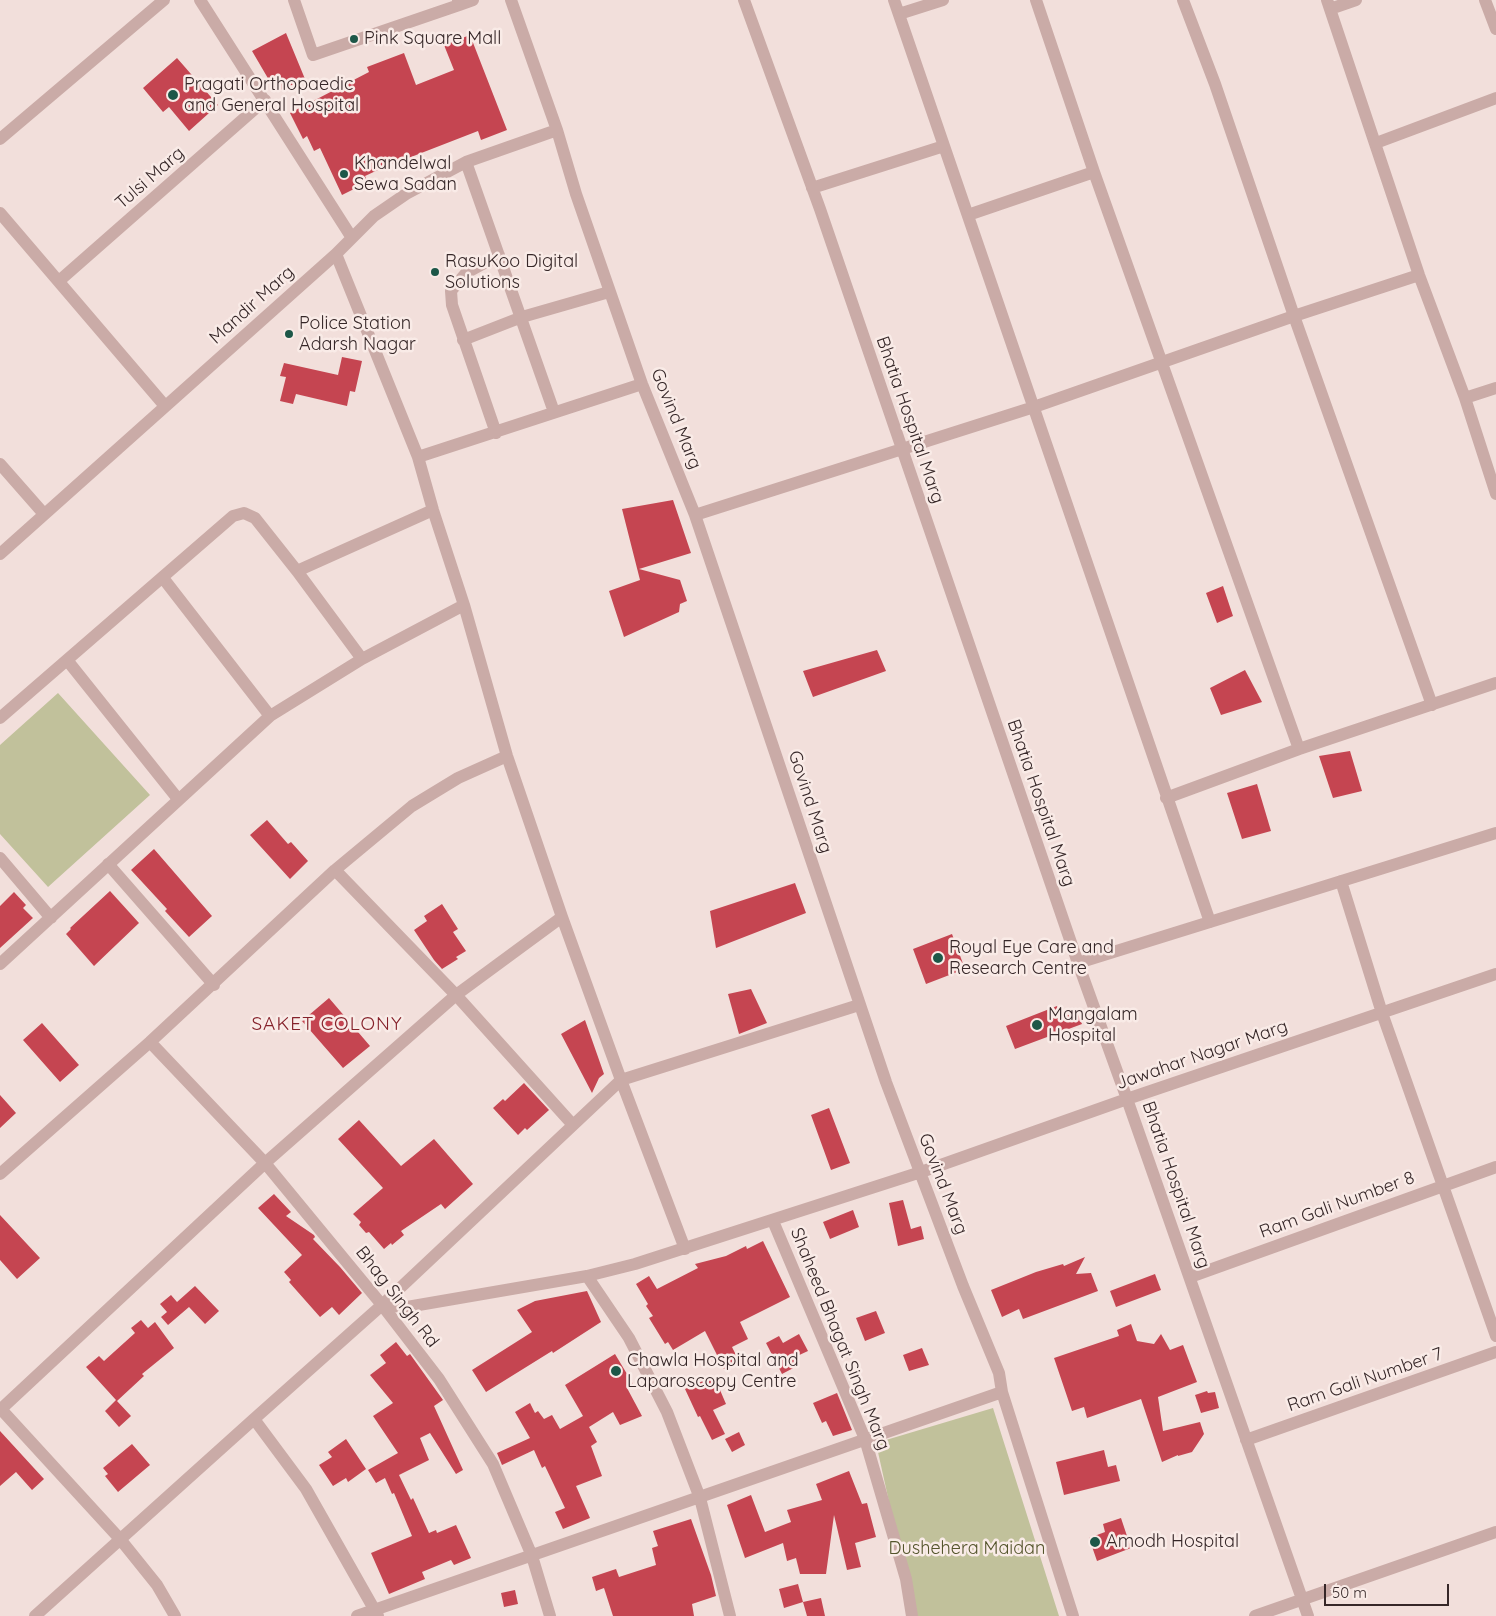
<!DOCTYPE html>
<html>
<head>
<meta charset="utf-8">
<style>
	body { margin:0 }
	#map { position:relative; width:1496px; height:1616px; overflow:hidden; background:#f2dfdb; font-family:Quicksand,sans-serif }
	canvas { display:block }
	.scale { position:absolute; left:1324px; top:1584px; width:125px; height:22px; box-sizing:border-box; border:2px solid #362728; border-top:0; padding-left:6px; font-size:15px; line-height:18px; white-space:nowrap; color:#362728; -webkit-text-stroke:4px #f9ebe7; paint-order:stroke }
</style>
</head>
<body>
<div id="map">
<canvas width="1496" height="1616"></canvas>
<div class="scale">50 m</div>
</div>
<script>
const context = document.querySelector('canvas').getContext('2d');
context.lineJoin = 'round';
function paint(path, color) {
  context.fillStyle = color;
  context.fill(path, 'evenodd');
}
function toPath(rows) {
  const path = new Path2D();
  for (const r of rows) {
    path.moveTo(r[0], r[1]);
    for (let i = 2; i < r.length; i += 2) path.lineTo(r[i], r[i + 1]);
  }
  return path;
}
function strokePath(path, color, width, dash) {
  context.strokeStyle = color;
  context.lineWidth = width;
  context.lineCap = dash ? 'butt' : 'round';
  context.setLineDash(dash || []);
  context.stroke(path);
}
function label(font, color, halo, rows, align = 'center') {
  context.font = font + ' Quicksand,sans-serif';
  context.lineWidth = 5;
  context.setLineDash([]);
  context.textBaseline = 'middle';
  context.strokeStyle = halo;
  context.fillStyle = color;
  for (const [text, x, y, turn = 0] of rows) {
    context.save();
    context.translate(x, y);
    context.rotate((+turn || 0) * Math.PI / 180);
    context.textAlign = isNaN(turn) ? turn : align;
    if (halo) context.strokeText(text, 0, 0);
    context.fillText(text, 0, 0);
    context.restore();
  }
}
const green = toPath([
	[58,693,150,795,48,887,0,834,0,745],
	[993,1408,1059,1616,912,1616,899,1547,876,1443]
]);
const building = toPath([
	[286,33,305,79,276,92,252,51],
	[470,35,507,130,481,140,478,131,393,164,393,163,365,176,368,182,342,195,320,148,314,151,307,136,303,139,290,113,369,72,367,67,404,53,416,85,454,70,444,45],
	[177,58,218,105,189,131,169,107,163,112,143,88],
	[342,357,362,361,355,392,350,391,347,406,296,394,293,404,280,401,286,377,280,376,284,363,338,375],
	[673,500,691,553,639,569,680,580,687,601,680,604,679,612,624,637,609,591,640,580,622,509],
	[1223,586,1233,616,1217,623,1206,593],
	[877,650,886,671,813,697,803,671],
	[1245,670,1262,702,1221,715,1210,688],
	[1350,751,1362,791,1333,798,1319,756],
	[1257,784,1271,831,1242,839,1227,793],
	[267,820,288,844,291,842,308,861,290,879,250,835],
	[154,849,212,916,189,937,165,911,167,909,131,870],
	[795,883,806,913,716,948,710,911],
	[110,891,139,923,94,966,66,934,71,929,70,928],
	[14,892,26,905,23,908,33,918,0,948,0,906],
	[442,904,458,929,453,932,466,951,456,957,458,959,442,969,434,960,414,930,427,921,424,916],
	[952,934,965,969,926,984,913,949],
	[751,989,767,1023,739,1034,728,994],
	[329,998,370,1046,343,1068,302,1021],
	[1057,1006,1061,1018,1077,1012,1082,1024,1015,1049,1006,1026],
	[585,1020,604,1074,599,1078,592,1093,561,1034],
	[42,1023,79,1065,60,1082,23,1040],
	[524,1083,549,1110,527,1130,525,1128,518,1135,493,1108,503,1099,505,1101],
	[0,1095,16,1113,0,1128],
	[829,1108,850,1163,831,1170,811,1115],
	[359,1120,401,1166,434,1139,473,1184,445,1209,441,1204,401,1231,404,1235,392,1245,391,1243,384,1249,369,1232,366,1233,359,1225,361,1222,353,1214,383,1188,338,1139],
	[274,1194,291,1212,286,1216,314,1235,315,1237,313,1239,340,1267,362,1293,339,1315,332,1307,320,1317,289,1282,291,1280,284,1272,302,1255,258,1208],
	[903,1200,911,1229,921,1226,924,1239,898,1246,889,1203],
	[853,1210,859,1227,830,1239,823,1222],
	[0,1215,40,1258,17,1279,0,1260],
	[763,1241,790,1297,740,1322,748,1339,732,1347,739,1361,724,1369,705,1331,673,1350,668,1342,665,1344,649,1318,653,1316,646,1306,648,1304,636,1284,649,1276,657,1289,698,1268,695,1264,726,1256,746,1246,747,1249],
	[1085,1257,1076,1274,1091,1273,1098,1291,1023,1319,1019,1309,1002,1317,991,1290,1036,1272,1063,1264,1064,1266],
	[1155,1274,1161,1290,1116,1307,1110,1291],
	[195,1286,219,1311,205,1324,189,1307,168,1325,161,1317,167,1312,160,1304,171,1295,177,1302],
	[587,1291,601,1322,553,1353,552,1351,486,1392,472,1370,532,1332,517,1310,535,1301],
	[876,1311,885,1333,865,1341,856,1318],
	[141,1320,148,1328,155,1322,174,1348,142,1374,144,1376,117,1401,131,1416,119,1427,105,1411,116,1400,86,1367,99,1356,104,1361,135,1333,131,1328],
	[1131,1324,1137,1341,1154,1344,1161,1334,1170,1350,1183,1345,1197,1382,1158,1397,1163,1431,1200,1422,1204,1434,1192,1452,1178,1456,1178,1455,1162,1462,1141,1399,1087,1418,1084,1407,1072,1411,1054,1358,1119,1336,1117,1330],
	[799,1334,808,1351,795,1357,799,1365,782,1374,766,1343,779,1336,783,1343],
	[396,1342,407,1356,410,1354,443,1400,434,1406,463,1470,456,1474,430,1433,420,1438,429,1460,399,1475,411,1500,413,1498,429,1533,436,1530,437,1533,456,1525,471,1558,454,1565,451,1560,422,1572,425,1579,389,1594,371,1553,412,1536,394,1493,392,1494,385,1478,376,1483,368,1470,398,1453,373,1416,393,1403,370,1375,386,1363,380,1355],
	[922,1348,929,1365,909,1371,903,1355],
	[615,1354,633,1384,627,1388,642,1416,620,1425,613,1412,589,1427,597,1442,591,1446,602,1476,576,1486,590,1518,563,1529,555,1512,565,1508,545,1466,542,1468,534,1450,502,1465,497,1453,530,1438,515,1412,530,1403,535,1413,538,1411,544,1419,552,1415,560,1429,583,1416,565,1385],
	[714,1376,726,1404,713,1410,725,1434,712,1440,700,1416,698,1417,685,1389],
	[1207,1391,1208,1393,1215,1392,1219,1408,1201,1413,1195,1395],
	[837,1393,852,1430,833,1436,826,1421,822,1423,813,1403],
	[0,1431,44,1479,32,1490,16,1472,0,1486],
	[739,1432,745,1445,732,1452,725,1439],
	[346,1439,366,1469,348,1482,346,1478,333,1486,319,1465,332,1457,328,1452],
	[132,1444,150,1465,118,1492,105,1476,108,1474,103,1468],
	[1104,1450,1108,1467,1116,1465,1120,1481,1064,1495,1056,1462],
	[849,1471,862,1504,867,1503,876,1537,855,1543,861,1567,847,1570,834,1515,826,1574,800,1574,796,1558,787,1561,783,1543,745,1558,727,1505,751,1495,765,1532,791,1522,787,1510,822,1500,816,1484],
	[1121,1518,1131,1548,1097,1561,1089,1538,1105,1532,1103,1524],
	[691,1519,711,1575,716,1596,692,1604,694,1616,613,1616,604,1588,596,1591,592,1577,616,1569,619,1577,656,1565,652,1548,658,1546,653,1531],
	[798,1584,803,1602,784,1608,779,1589],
	[515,1590,518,1604,504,1607,501,1593],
	[821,1598,825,1616,807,1616,803,1602]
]);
const minor = toPath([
	[200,0,352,238],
	[294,0,313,55,459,5,458,0],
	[511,0,557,130,576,194,642,384,695,515,886,1082,963,1286,999,1373,1002,1392,1073,1616],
	[744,0,820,209,1078,963,1127,1099,1308,1616],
	[894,0,1210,922],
	[1036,0,1094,172,1299,749],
	[1183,0,1215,84,1294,316,1432,705],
	[1327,0,1419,275,1465,398,1496,494],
	[1485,0,1496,29],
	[459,5,473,0],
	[1330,9,1356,0],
	[899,14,943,0],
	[0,139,164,0],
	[1376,143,1496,98],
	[466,162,554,412],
	[812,188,944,146],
	[0,213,165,406],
	[968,215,1094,172],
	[336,254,418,457,433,510,464,605,507,756,562,917,621,1080,685,1249],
	[59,281,265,100],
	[463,340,522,317,609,292],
	[1465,398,1496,388],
	[496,433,452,305,451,291,466,273,499,255],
	[418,457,642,384],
	[0,464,44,514],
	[695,515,1034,407,1294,316,1419,275],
	[0,554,336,254,374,216,406,194,466,162,557,130],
	[297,571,433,510],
	[163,578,270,716],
	[67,660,178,799],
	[0,718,233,516,244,513,255,518,297,571,362,659],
	[1166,798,1299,749,1496,683],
	[0,858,51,918],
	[108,864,214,985],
	[335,870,456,995,573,1125],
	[1341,881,1382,1013,1496,1336],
	[1078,963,1496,833],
	[0,964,270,716,362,659,464,605],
	[150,1042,265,1163,382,1305,439,1379,493,1464,532,1556,550,1616],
	[0,1174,150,1042,335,870,412,806,458,778,507,756],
	[773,1221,865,1439,906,1579,912,1616],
	[587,1276,629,1338,667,1412,700,1498,730,1616],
	[1190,1277,1496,1167],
	[382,1305,407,1307,587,1276,635,1264,921,1172,1127,1099,1496,974],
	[0,1408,120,1539,157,1585,175,1616],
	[1,1409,265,1163,456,995,562,917],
	[254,1419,306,1489,378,1616],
	[1246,1440,1496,1352],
	[35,1616,254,1419,382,1305,621,1080,859,1005],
	[357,1616,1002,1392],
	[1255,1616,1496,1532]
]);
const markers = [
	[354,39,5,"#1d5748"],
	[173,95,6,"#1d5748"],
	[344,174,5,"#1d5748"],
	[435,272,5,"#1d5748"],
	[289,334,5,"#1d5748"],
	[938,958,6,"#1d5748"],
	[1037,1025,6,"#1d5748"],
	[616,1371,6,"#1d5748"],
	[1095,1542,6,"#1d5748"]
];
const poiNames = [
	["Pink Square Mall",364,39],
	["Pragati Orthopaedic",184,85],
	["and General Hospital",184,106],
	["Khandelwal",354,164],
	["Sewa Sadan",354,185],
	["RasuKoo Digital",445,262],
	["Solutions",445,283],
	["Police Station",299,324],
	["Adarsh Nagar",299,345],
	["Royal Eye Care and",949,948],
	["Research Centre",949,969],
	["Mangalam",1048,1015],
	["Hospital",1048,1036],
	["Chawla Hospital and",627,1361],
	["Laparoscopy Centre",627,1382],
	["Amodh Hospital",1106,1542]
];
const streetNames = [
	["Tulsi Marg",150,178,-41],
	["Mandir Marg",252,305,-42],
	["Govind Marg",676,419,68],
	["Bhatia Hospital Marg",910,420,71],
	["Govind Marg",810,802,72],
	["Bhatia Hospital Marg",1041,803,71],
	["Jawahar Nagar Marg",1202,1055,-19],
	["Govind Marg",943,1184,69],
	["Bhatia Hospital Marg",1176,1185,71],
	["Ram Gali Number 8",1337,1205,-20],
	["Bhag Singh Rd",397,1297,52],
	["Shaheed Bhagat Singh Marg",840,1339,68],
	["Ram Gali Number 7",1365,1380,-19]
];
const parkNames = [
	["Dushehera Maidan",967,1549]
];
const neighbourhoodNames = [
	["SAKET COLONY",327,1024]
];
paint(green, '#c1c19b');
paint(building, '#c54551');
strokePath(minor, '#caaba7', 12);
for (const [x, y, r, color] of markers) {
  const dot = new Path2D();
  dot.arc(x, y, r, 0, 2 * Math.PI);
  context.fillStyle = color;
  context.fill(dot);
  strokePath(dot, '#f9ebe7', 2);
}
label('18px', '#362728', '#f9ebe7', poiNames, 'left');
label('18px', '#362728', '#f9ebe7', streetNames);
label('18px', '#53542b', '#f9ebe7', parkNames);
context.letterSpacing = '1px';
label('19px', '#85212a', '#f9ebe7', neighbourhoodNames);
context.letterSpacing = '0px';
</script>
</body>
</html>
